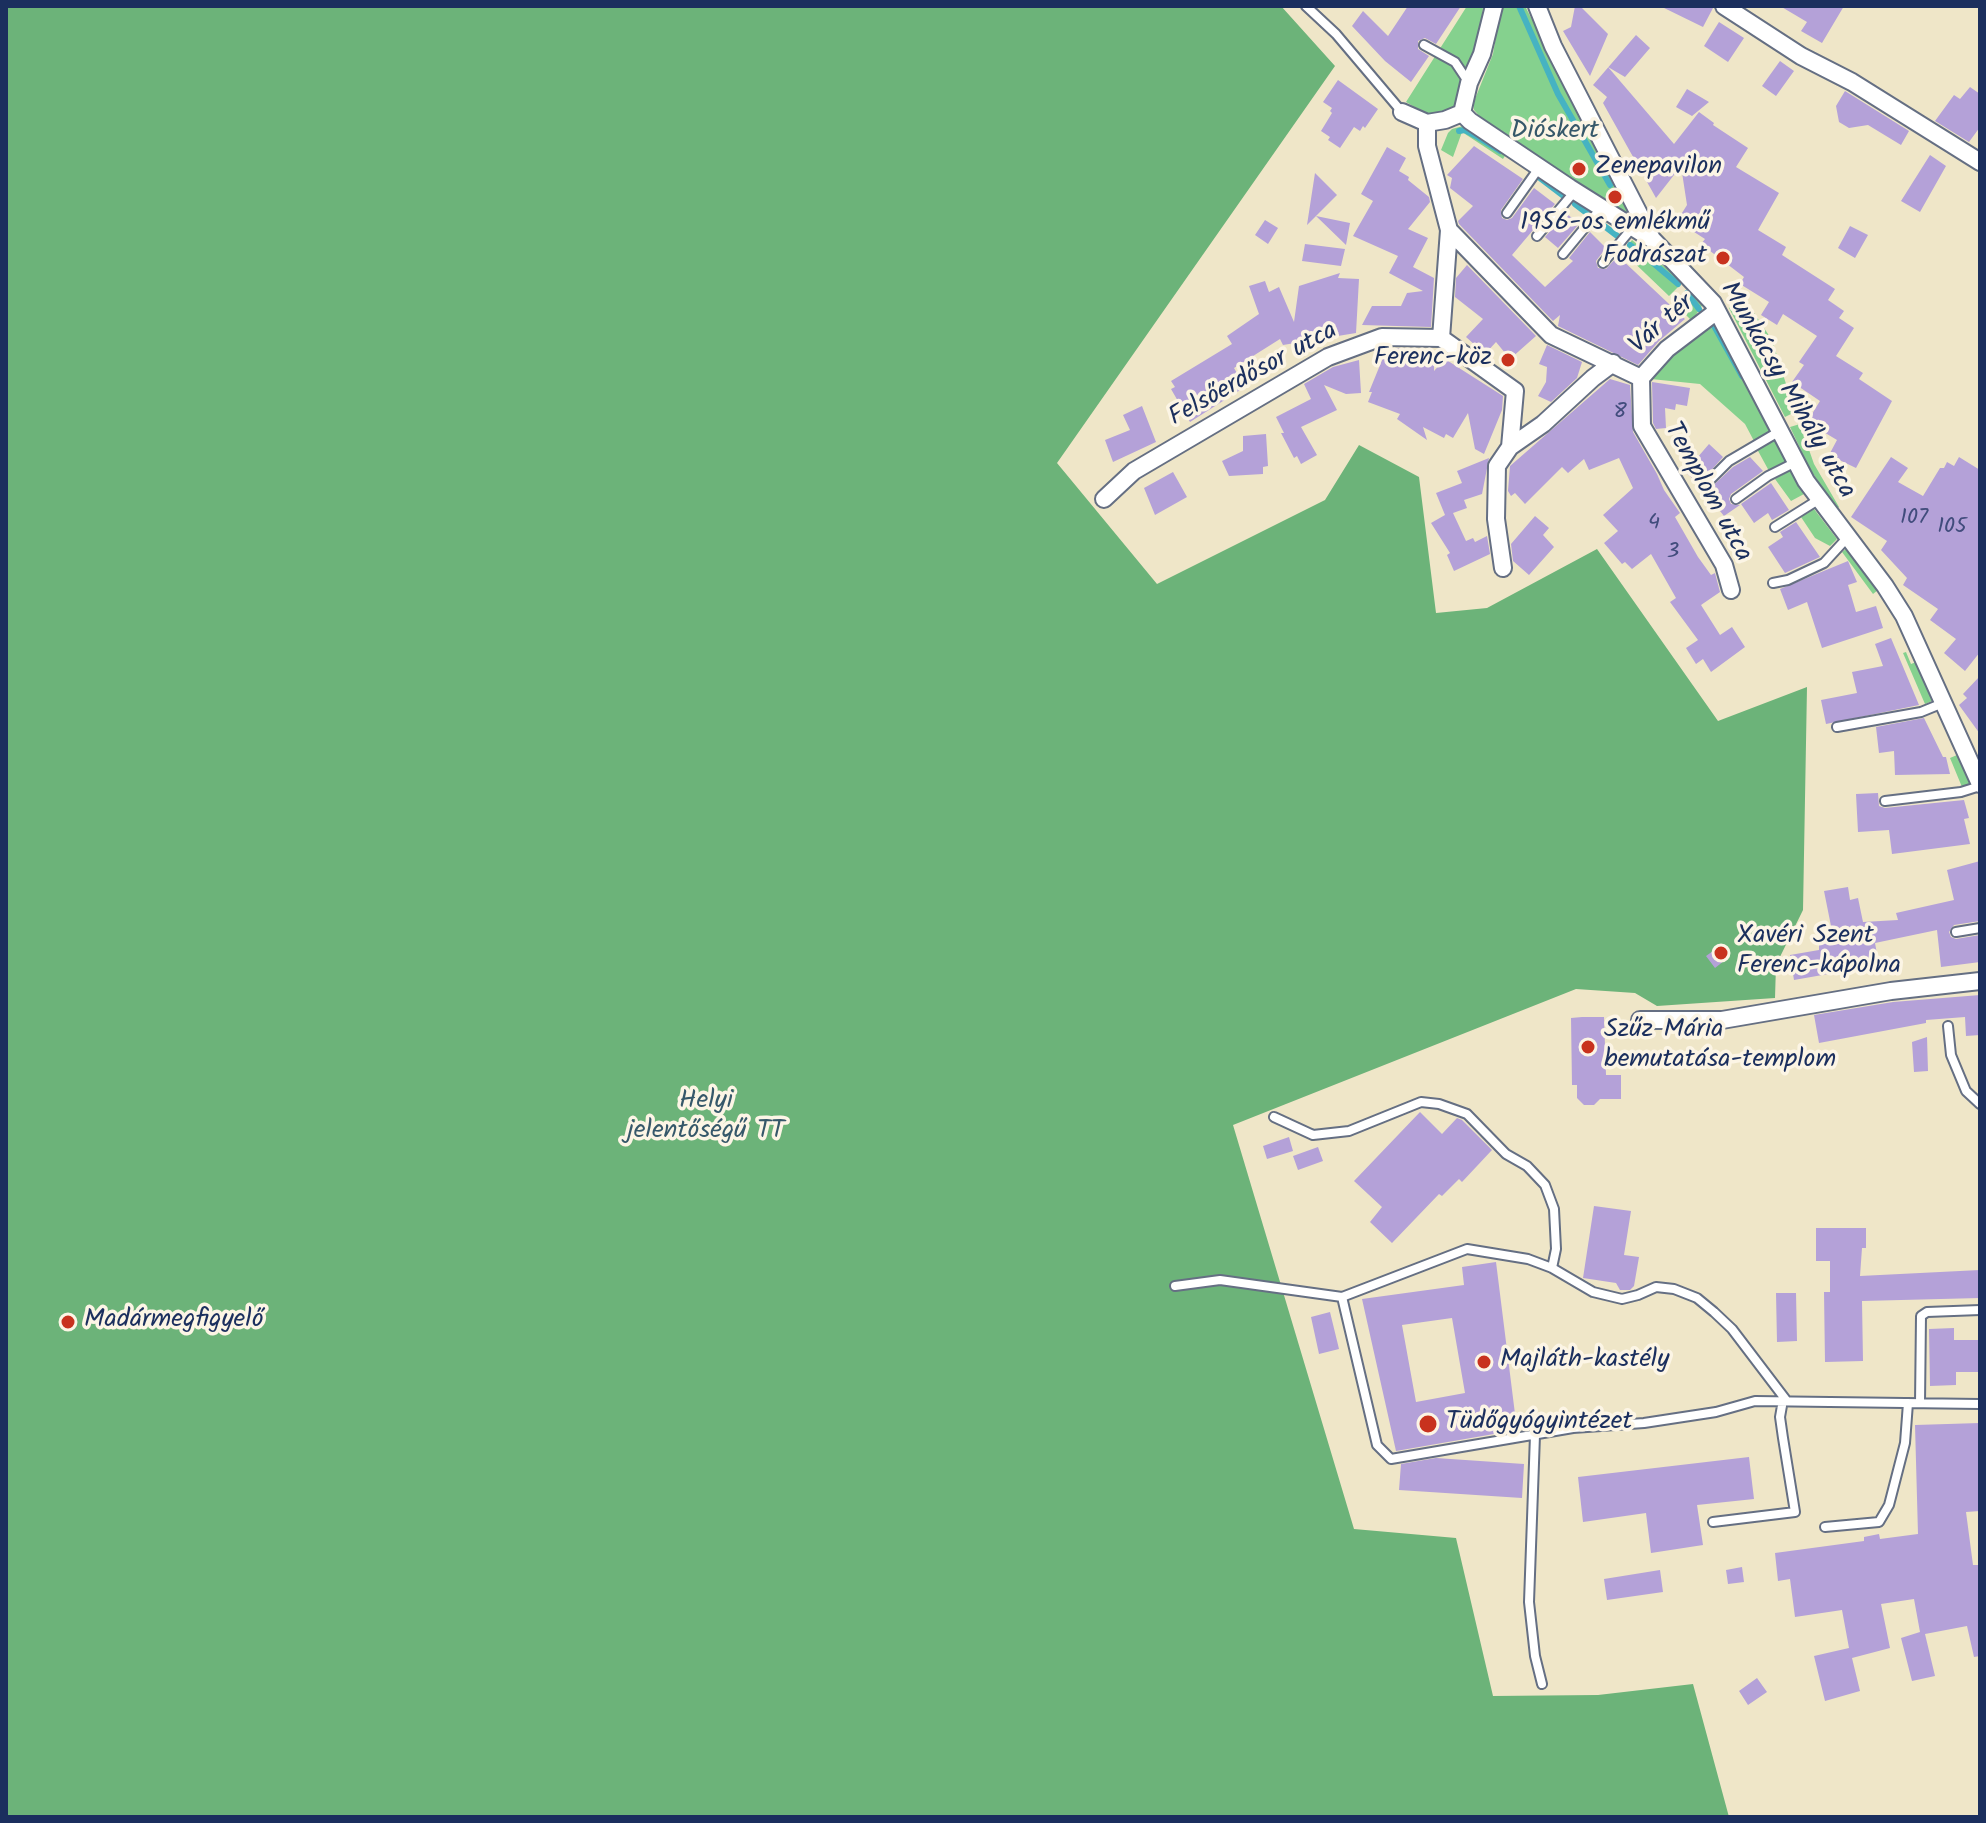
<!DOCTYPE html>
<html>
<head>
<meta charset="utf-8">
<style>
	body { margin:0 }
	#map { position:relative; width:1986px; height:1823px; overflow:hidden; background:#efe6c8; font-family:Kalam,sans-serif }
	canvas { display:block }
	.frame { position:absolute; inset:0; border:8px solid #1b2f5e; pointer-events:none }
</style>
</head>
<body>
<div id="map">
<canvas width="1986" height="1823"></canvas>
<div class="frame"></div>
</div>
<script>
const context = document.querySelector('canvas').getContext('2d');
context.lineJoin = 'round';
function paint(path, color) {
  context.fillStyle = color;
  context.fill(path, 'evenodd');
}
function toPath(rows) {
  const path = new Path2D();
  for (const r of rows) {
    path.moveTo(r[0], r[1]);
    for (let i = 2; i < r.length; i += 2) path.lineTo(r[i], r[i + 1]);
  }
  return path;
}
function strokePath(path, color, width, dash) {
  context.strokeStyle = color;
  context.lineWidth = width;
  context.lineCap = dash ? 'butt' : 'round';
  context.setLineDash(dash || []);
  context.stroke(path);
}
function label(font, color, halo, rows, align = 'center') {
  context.font = font + ' Kalam,sans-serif';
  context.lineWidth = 7;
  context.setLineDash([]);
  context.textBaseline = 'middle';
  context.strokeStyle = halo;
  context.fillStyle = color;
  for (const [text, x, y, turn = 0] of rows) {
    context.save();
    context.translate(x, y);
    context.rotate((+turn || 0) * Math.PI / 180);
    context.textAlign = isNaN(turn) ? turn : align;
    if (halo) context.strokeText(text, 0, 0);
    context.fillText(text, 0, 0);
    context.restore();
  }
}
const green = toPath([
	[1467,6,1483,6,1481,42,1457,103,1449,111,1437,115,1425,113,1406,102],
	[1501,6,1525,6,1635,221,1490,128,1474,110,1473,104,1493,54],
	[1463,126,1508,151,1503,159,1462,132,1453,157,1441,150,1448,133,1452,129],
	[1632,240,1683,282,1669,296,1623,252],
	[1692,290,1703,304,1692,321,1673,302],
	[1742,295,1772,340,1795,412,1785,417,1729,308],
	[1717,326,1771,430,1754,441,1745,424,1700,384,1641,378,1703,327],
	[1800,424,1814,464,1839,507,1836,510,1809,467,1790,427],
	[1776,439,1788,462,1769,471,1757,449],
	[1791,470,1804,494,1791,501,1775,479],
	[1814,509,1837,539,1830,546,1815,538,1801,517],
	[1846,549,1878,590,1873,594,1842,552],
	[1906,652,1911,664,1916,662,1932,701,1925,704,1903,653],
	[1957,755,1970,784,1962,787,1950,758]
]);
const forest = toPath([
	[6,6,1281,6,1335,66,1057,463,1157,584,1325,500,1359,445,1419,477,1436,613,1487,608,1597,549,1718,721,1807,687,1803,910,1776,965,1775,998,1657,1006,1635,993,1576,989,1233,1125,1354,1529,1456,1538,1493,1696,1598,1695,1693,1684,1729,1817,6,1817]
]);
const stream = toPath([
	[1519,6,1558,94,1610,185],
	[1459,131,1465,130,1476,136,1500,151],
	[1540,178,1565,197],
	[1575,204,1588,214],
	[1603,225,1620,238],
	[1630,245,1644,255],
	[1653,263,1678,284],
	[1687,293,1699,309],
	[1713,324,1742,376]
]);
const building = toPath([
	[1408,6,1461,6,1436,44,1425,38,1418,41,1418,49,1429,56,1411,82,1385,61,1352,26,1363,11,1388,36],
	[1575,6,1580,6,1608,34,1590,76,1563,31,1571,27],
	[1660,6,1713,6,1713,8,1703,27],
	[1780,6,1844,6,1822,43,1801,31,1807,22],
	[1719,22,1744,38,1728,62,1704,46],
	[1636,35,1650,48,1625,77,1608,67,1674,144,1699,112,1714,123,1713,125,1748,148,1736,167,1779,193,1758,230,1786,247,1782,255,1835,289,1828,300,1844,311,1839,318,1854,328,1836,356,1863,373,1859,379,1892,401,1856,468,1829,455,1837,440,1807,422,1820,401,1792,382,1804,365,1799,362,1817,336,1783,314,1777,325,1761,315,1769,302,1740,284,1744,277,1701,244,1705,239,1677,221,1687,205,1681,166,1656,198,1603,103,1607,97,1593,85],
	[1780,61,1794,71,1776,96,1762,86],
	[1338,80,1378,109,1365,128,1363,126,1360,131,1354,127,1340,148,1328,140,1330,137,1321,131,1332,113,1330,111,1332,108,1323,102],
	[1970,87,1980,94,1980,127,1969,142,1935,121,1954,95,1960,99],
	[1687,89,1709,102,1692,116,1676,107],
	[1845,91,1909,131,1901,145,1868,125,1849,128,1839,122,1836,106],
	[1474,146,1523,179,1501,210,1502,218,1507,220,1512,218,1534,188,1555,204,1512,255,1545,287,1573,261,1569,258,1590,232,1606,248,1596,261,1598,268,1606,269,1618,256,1685,319,1659,341,1638,365,1558,326,1560,315,1553,321,1459,224,1458,221,1473,206,1450,188,1452,178,1447,175],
	[1387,147,1406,158,1399,171,1409,177,1408,180,1429,197,1430,202,1408,229,1428,238,1413,267,1434,278,1431,327,1362,325,1372,306,1401,306,1407,293,1423,291,1389,273,1398,256,1353,236,1373,201,1361,194],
	[1930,155,1946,166,1920,212,1901,201],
	[1577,160,1586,163,1588,172,1581,178,1572,175,1570,166],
	[1315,173,1337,195,1316,216,1350,223,1346,245,1316,216,1307,225],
	[1566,213,1579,224,1558,248,1545,237],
	[1265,220,1278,228,1268,244,1255,235],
	[1850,226,1868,235,1855,258,1838,248],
	[1305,244,1345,249,1341,266,1302,261],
	[1467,265,1536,336,1510,359,1496,342,1485,354,1466,337,1483,319,1455,297,1456,278],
	[1340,273,1338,278,1359,279,1356,333,1283,345,1280,339,1234,368,1245,387,1190,422,1171,389,1175,387,1171,381,1232,344,1227,336,1259,314,1249,286,1265,281,1269,292,1279,287,1294,322,1299,286],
	[1547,345,1582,362,1577,378,1551,402,1538,396,1546,382,1547,367,1539,364],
	[1387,348,1416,349,1434,359,1434,371,1445,359,1503,396,1502,410,1484,454,1475,449,1468,413,1453,438,1446,434,1444,438,1423,427,1427,440,1397,419,1400,414,1368,402,1372,392,1369,392],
	[1359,360,1361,393,1346,394,1324,385,1337,410,1301,427,1317,455,1301,464,1297,456,1294,458,1281,433,1284,433,1276,417,1311,399,1304,384,1333,367],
	[1610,379,1630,385,1633,432,1657,474,1664,490,1680,513,1675,517,1698,557,1711,575,1715,573,1720,592,1701,605,1720,635,1732,627,1745,647,1711,672,1703,659,1696,664,1686,648,1698,640,1670,602,1676,598,1651,554,1632,569,1625,562,1622,564,1604,543,1618,531,1603,515,1633,488,1619,458,1589,470,1584,459,1568,473,1562,467,1525,504,1515,493,1511,496,1508,491,1510,466],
	[1652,382,1690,388,1687,406,1676,404,1675,410,1665,408,1666,428,1656,429,1653,423],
	[1142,406,1156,442,1113,462,1105,440,1130,430,1123,415],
	[1266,434,1268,466,1263,467,1263,474,1229,476,1222,461,1243,451,1243,436],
	[1709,444,1723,457,1699,484,1685,472],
	[1750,457,1763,471,1731,494,1729,499,1731,504,1740,505,1724,516,1708,496,1710,494,1707,491,1733,467],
	[1891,457,1908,468,1898,482,1923,496,1940,468,1944,468,1947,462,1954,466,1959,457,1980,470,1980,652,1965,671,1944,653,1956,639,1930,620,1938,609,1903,585,1907,578,1881,550,1887,541,1851,517],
	[1489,458,1482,494,1464,500,1467,508,1453,513,1466,541,1473,538,1475,542,1487,536,1490,554,1454,571,1447,555,1450,553,1431,523,1445,515,1436,493,1462,483,1457,471],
	[1173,472,1187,497,1155,515,1144,488],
	[1771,483,1789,510,1772,520,1768,513,1754,523,1741,504],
	[1535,516,1549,528,1543,535,1554,547,1529,575,1513,561,1511,544],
	[1796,522,1820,557,1785,573,1768,547,1783,537,1780,532],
	[1848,561,1857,582,1848,585,1856,612,1876,606,1883,628,1822,648,1807,602,1788,610,1780,589],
	[1891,638,1919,705,1826,724,1821,700,1857,693,1852,672,1883,666,1875,644],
	[1980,676,1980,734,1959,705,1967,698,1963,694],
	[1924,718,1943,757,1946,757,1950,774,1895,775,1894,751,1879,753,1876,727],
	[1878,793,1879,806,1885,808,1964,800,1969,818,1964,819,1970,844,1892,854,1889,830,1858,832,1856,794],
	[1980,861,1980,921,1954,925,1949,932,1951,937,1956,939,1980,935,1980,962,1941,967,1937,930,1875,943,1879,965,1794,980,1790,955,1819,950,1819,932,1832,931,1824,891,1848,887,1850,900,1858,898,1863,922,1898,920,1896,913,1954,900,1947,870],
	[1720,946,1729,957,1715,968,1706,956],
	[1980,995,1980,1035,1966,1036,1965,1017,1926,1020,1926,1023,1819,1043,1814,1015,1893,1002],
	[1582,1017,1604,1017,1606,1075,1621,1075,1621,1099,1600,1099,1594,1105,1584,1105,1577,1098,1577,1085,1572,1085,1571,1018],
	[1927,1037,1928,1071,1914,1072,1912,1042],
	[1420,1112,1442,1134,1457,1118,1462,1120,1492,1150,1462,1182,1459,1179,1442,1196,1439,1194,1392,1243,1370,1222,1382,1207,1354,1181],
	[1289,1137,1293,1151,1267,1159,1263,1146],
	[1318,1147,1323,1161,1298,1170,1293,1156],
	[1594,1206,1631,1211,1624,1255,1639,1257,1634,1286,1630,1290,1620,1290,1616,1283,1583,1278],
	[1816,1228,1866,1228,1866,1248,1862,1248,1860,1276,1980,1270,1980,1298,1862,1301,1863,1361,1825,1362,1824,1292,1830,1292,1830,1261,1816,1261],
	[1496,1262,1517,1430,1396,1451,1362,1299,1464,1285,1462,1267],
	[1452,1318,1465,1393,1416,1402,1402,1325],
	[1776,1293,1796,1293,1797,1341,1777,1342],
	[1330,1312,1339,1349,1319,1354,1311,1317],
	[1954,1328,1954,1340,1980,1340,1980,1372,1956,1372,1956,1385,1930,1386,1929,1329],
	[1980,1423,1980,1511,1966,1512,1973,1565,1980,1565,1980,1656,1974,1657,1967,1626,1925,1634,1935,1676,1912,1681,1901,1638,1920,1632,1914,1599,1881,1604,1890,1648,1852,1658,1860,1691,1825,1701,1814,1656,1849,1648,1842,1610,1795,1617,1790,1579,1778,1581,1775,1553,1864,1541,1864,1537,1879,1534,1880,1539,1918,1534,1915,1425],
	[1749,1457,1754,1499,1697,1505,1703,1545,1651,1553,1646,1513,1583,1522,1578,1477],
	[1436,1458,1524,1464,1522,1498,1399,1490,1401,1464],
	[1742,1567,1744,1582,1728,1584,1726,1570],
	[1660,1570,1663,1592,1607,1600,1604,1579],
	[1757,1678,1767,1692,1748,1705,1739,1691]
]);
const service = toPath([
	[1306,6,1336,34,1402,112],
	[1424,45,1455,62,1469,83],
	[1507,213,1539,168],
	[1537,236,1575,191],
	[1563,254,1601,208],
	[1603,263,1633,227],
	[1706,484,1729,461,1780,431],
	[1736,499,1768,476,1796,462],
	[1775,527,1818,500],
	[1773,583,1788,580,1824,563,1847,538],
	[1837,727,1921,712,1943,703],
	[1885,801,1961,792,1980,786],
	[1956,932,1980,928],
	[1948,1026,1951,1055,1966,1091,1980,1104],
	[1274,1117,1313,1135,1349,1131,1421,1102,1439,1104,1467,1114,1506,1154,1527,1166,1545,1185,1554,1209,1556,1249,1552,1268],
	[1175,1286,1220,1280,1342,1297],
	[1786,1400,1732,1329,1714,1312,1697,1298,1674,1289,1656,1287,1638,1295,1622,1299,1593,1292,1552,1268,1528,1259,1467,1249,1342,1297,1377,1445,1391,1459,1573,1428,1644,1423,1716,1412,1755,1401,1980,1404],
	[1920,1403,1921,1316,1927,1312,1980,1310],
	[1535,1435,1529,1602,1535,1656,1542,1684],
	[1713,1522,1795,1512,1783,1438,1780,1417,1783,1400],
	[1825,1527,1879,1522,1889,1505,1905,1443,1908,1403]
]);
const minor = toPath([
	[1537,6,1553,46,1652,239],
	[1724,6,1801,56,1852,82,1980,162],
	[1402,112,1427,123,1445,120,1462,113],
	[1462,113,1470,121,1570,188,1653,240,1713,303,1806,481,1885,586,1904,616,1980,784],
	[1462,113,1469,83,1482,54,1494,6],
	[1427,123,1427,146,1449,230,1441,338],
	[1449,230,1551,335,1641,378],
	[1641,378,1642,426,1724,565,1731,590],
	[1641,378,1667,349,1717,311],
	[1510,447,1543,424,1593,378,1613,363],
	[1104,499,1134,471,1328,357,1382,337,1441,338,1515,391,1510,447,1497,466,1496,519,1503,568],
	[1640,1020,1722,1020,1891,991,1980,981]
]);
const markers = [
	[1579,169,8,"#c8321e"],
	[1615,197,8,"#c8321e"],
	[1723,258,8,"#c8321e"],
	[1508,360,8,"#c8321e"],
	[1721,953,8,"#c8321e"],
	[1588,1047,8,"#c8321e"],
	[68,1322,8,"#c8321e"],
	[1484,1362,8,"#c8321e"],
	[1428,1424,10,"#c8321e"]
];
const numberNames = [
	["8",1620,413],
	["107",1914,519],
	["4",1654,524],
	["105",1952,528],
	["3",1673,553]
];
const parkNames = [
	["Dióskert",1555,133],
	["Helyi",706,1103],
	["jelentőségű TT",706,1133]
];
const poiNames = [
	["Zenepavilon",1595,169],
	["1956-os emlékmű",1615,225,"center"],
	["Fodrászat",1707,258,"right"],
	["Ferenc-köz",1492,360,"right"],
	["Xavéri Szent",1737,938],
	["Ferenc-kápolna",1737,968],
	["Szűz Mária",1604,1032],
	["bemutatása-templom",1604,1062],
	["Madármegfigyelő",84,1322],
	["Majláth-kastély",1500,1362],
	["Tüdőgyógyintézet",1446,1424]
];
const streetNames = [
	["Vár tér",1663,326,-41],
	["Felsőerdősor utca",1254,376,-29],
	["Munkácsy Mihály utca",1786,391,60],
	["Templom utca",1706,493,61]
];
paint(green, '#85d18e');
paint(forest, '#6cb379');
strokePath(stream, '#46b3c2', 6);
paint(building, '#b4a1d8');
strokePath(service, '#656f83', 12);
strokePath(minor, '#656f83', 20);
strokePath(service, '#fff', 8);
strokePath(minor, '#fff', 16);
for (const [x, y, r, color] of markers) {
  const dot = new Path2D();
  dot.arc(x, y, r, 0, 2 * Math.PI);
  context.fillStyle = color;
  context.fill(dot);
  strokePath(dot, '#fcf5e5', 3);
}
label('22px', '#414c7c', null, numberNames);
label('26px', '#36586a', '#fcf5e5', parkNames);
label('26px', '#1b2f5e', '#fcf5e5', poiNames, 'left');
label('26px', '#1b2f5e', '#fcf5e5', streetNames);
</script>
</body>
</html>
